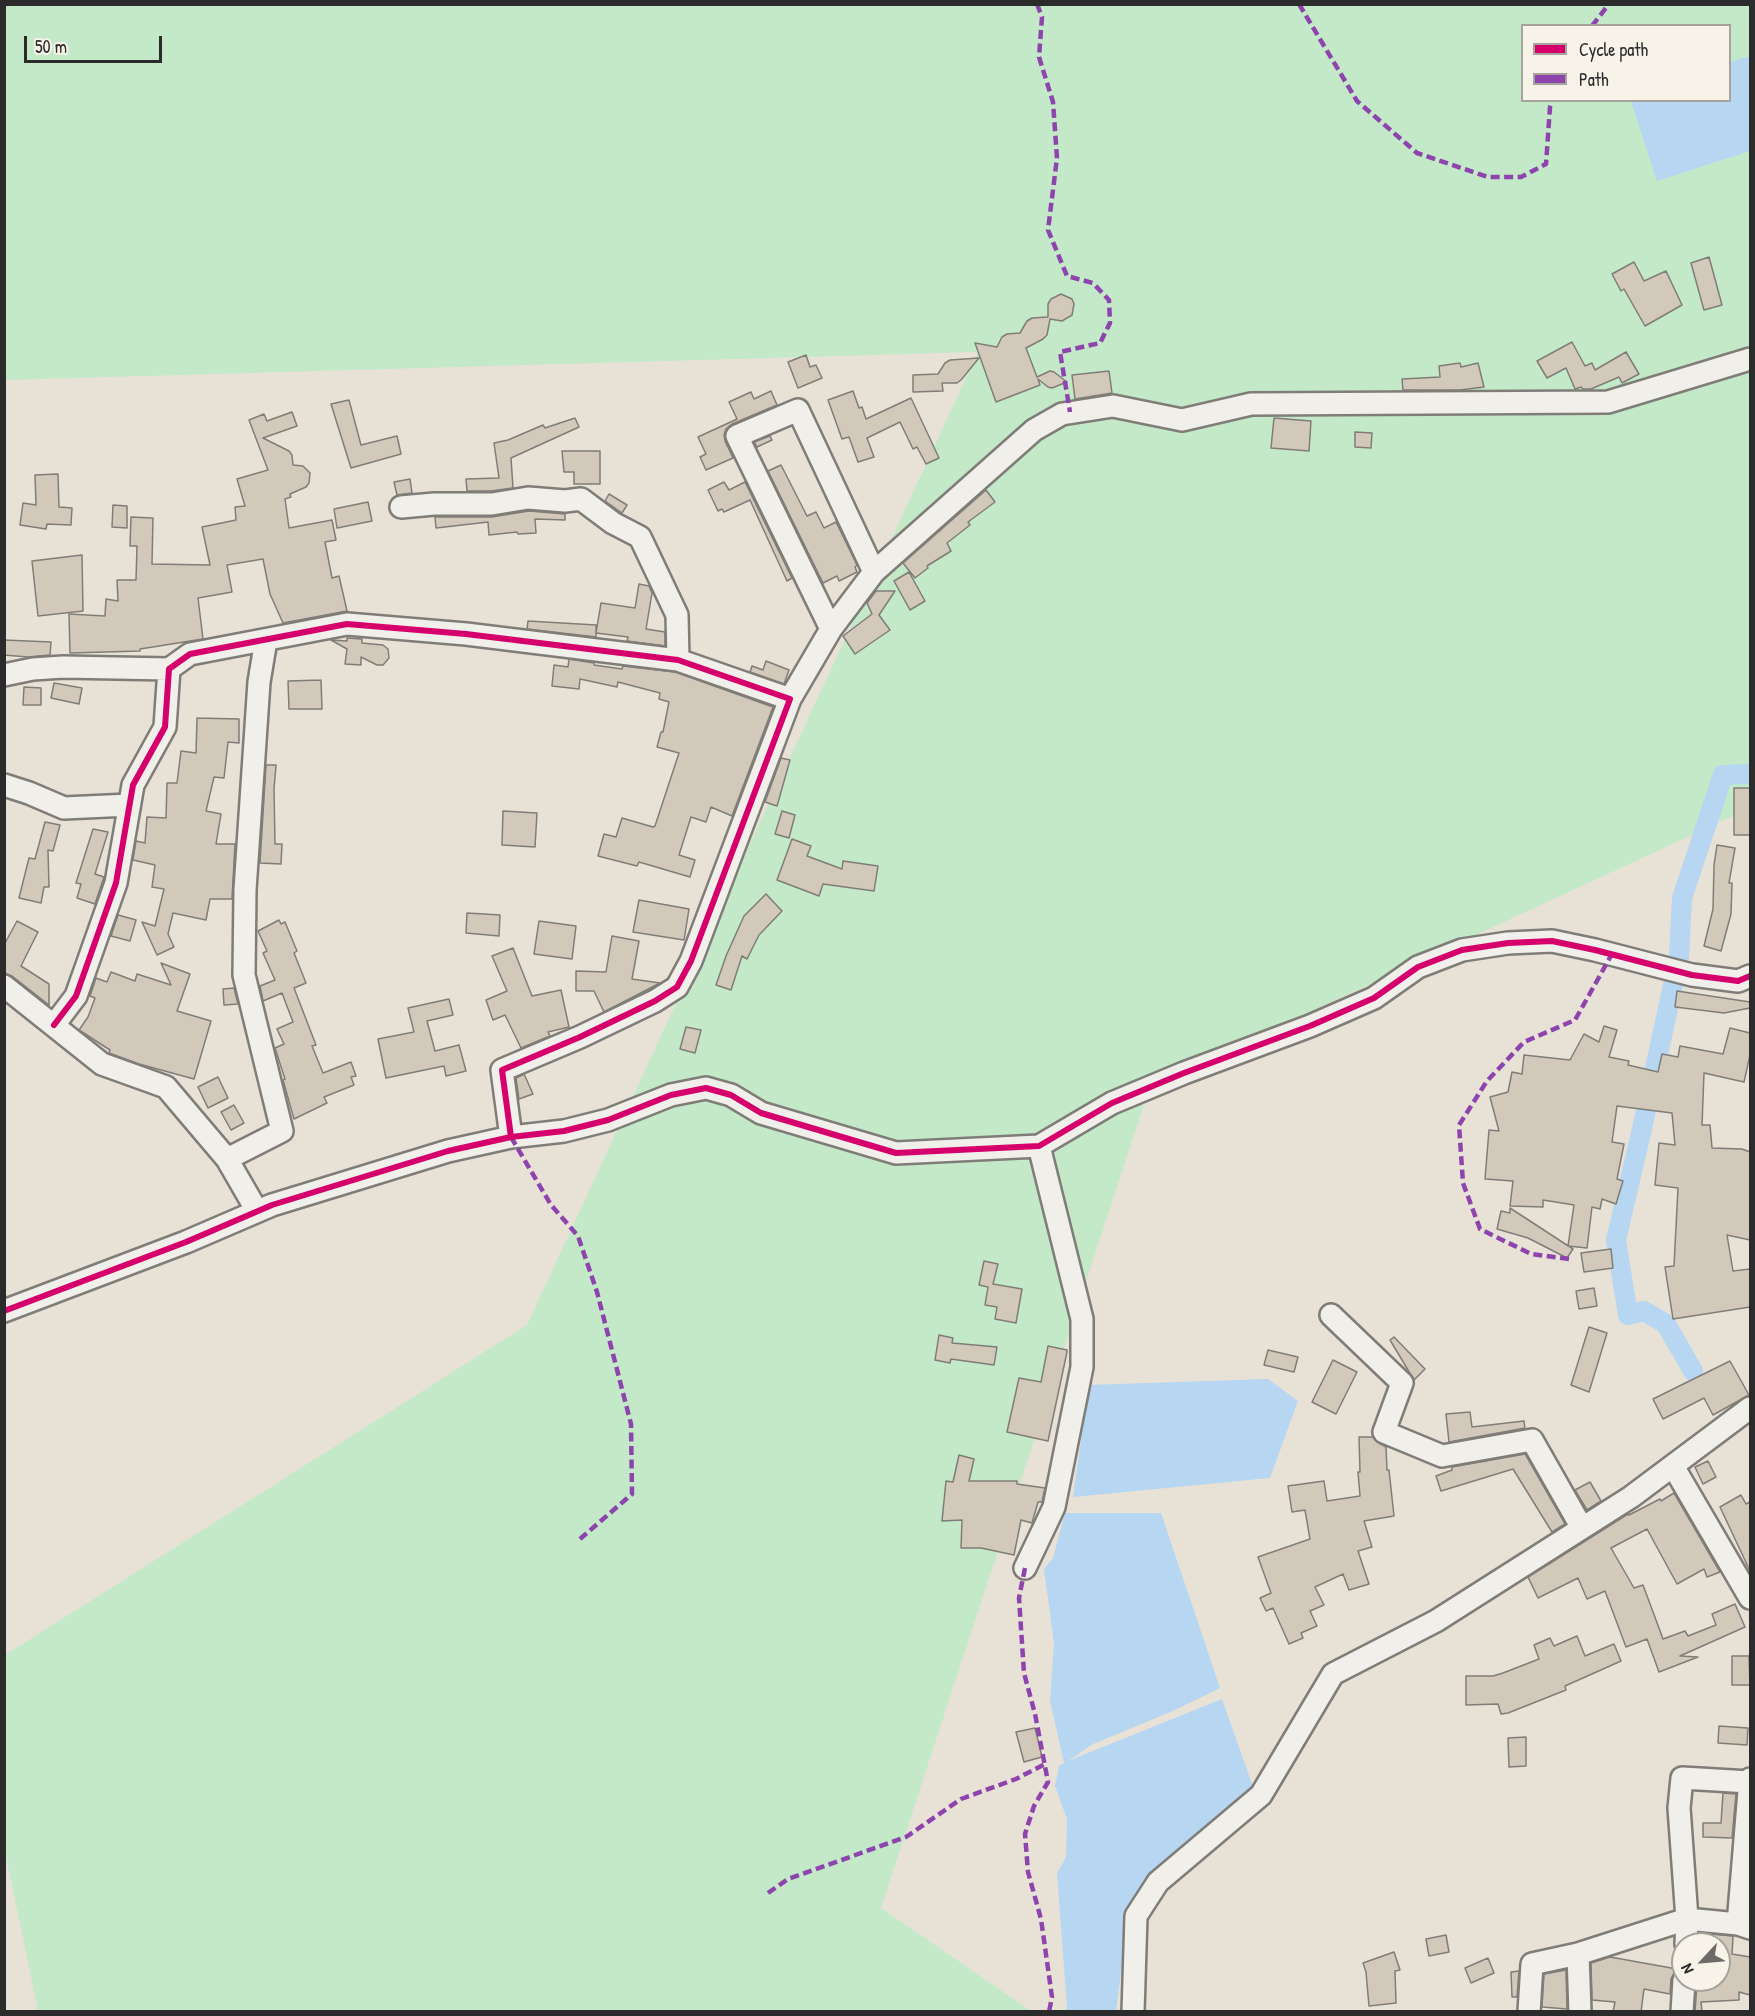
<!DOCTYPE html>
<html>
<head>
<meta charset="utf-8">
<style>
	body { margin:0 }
	#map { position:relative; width:1755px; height:2016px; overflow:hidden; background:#e8e1d6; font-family:"Patrick Hand",sans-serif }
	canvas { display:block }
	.frame { position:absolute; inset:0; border:6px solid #2b2b2b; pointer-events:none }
	.legend { position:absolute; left:1521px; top:24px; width:210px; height:78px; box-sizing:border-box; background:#f7f3e8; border:2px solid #a5a39c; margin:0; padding:8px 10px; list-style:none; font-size:18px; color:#2b2b2b }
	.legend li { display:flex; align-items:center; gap:12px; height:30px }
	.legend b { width:30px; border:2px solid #a5a39c }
	.north { position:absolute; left:1671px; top:1932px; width:60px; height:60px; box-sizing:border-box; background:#f7f3e8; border:2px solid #a5a39c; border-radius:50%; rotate:244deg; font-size:16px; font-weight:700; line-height:24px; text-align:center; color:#2b2b2b }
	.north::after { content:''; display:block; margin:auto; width:21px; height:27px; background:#6d6b67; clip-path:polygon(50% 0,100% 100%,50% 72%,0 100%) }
	.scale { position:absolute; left:24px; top:36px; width:138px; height:27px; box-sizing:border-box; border:3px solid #2b2b2b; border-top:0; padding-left:8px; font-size:18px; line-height:21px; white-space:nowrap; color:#2b2b2b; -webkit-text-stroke:4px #f7f3e8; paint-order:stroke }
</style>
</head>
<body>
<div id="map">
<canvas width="1755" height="2016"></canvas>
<div class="frame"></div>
<ul class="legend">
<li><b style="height:8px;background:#d6006c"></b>Cycle path</li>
<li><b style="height:8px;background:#8e44ad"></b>Path</li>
</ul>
<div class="north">N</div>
<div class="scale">50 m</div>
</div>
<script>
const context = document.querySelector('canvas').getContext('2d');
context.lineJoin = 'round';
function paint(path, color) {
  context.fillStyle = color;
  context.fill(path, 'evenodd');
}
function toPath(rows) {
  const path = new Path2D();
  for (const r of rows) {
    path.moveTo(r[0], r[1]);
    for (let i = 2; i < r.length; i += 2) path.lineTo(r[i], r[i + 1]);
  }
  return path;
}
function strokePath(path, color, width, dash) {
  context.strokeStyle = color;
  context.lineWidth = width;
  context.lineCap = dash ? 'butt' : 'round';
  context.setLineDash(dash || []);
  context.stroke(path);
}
const green = toPath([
	[4,5,1750,5,1750,808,1150,1086,881,1908,1031,2011,38,2011,5,1852,5,1655,527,1325,978,352,5,380],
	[1522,26,1730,26,1730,100,1522,100]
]);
const water = toPath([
	[1750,56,1750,151,1657,181,1631,101,1730,100,1730,62],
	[1268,1379,1298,1401,1270,1478,1073,1497,1089,1385],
	[1065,1513,1161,1513,1220,1688,1175,1710,1093,1744,1068,1761,1222,1699,1257,1798,1128,1920,1116,2011,1065,2011,1067,2008,1057,1873,1066,1857,1067,1819,1055,1786,1059,1766,1064,1763,1050,1701,1054,1643,1044,1569,1053,1558]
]);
const canal = toPath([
	[1693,1371,1666,1324,1644,1311,1628,1315,1616,1240,1642,1129,1679,957,1682,898,1723,775,1750,774]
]);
const building = toPath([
	[1709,257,1722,305,1704,310,1691,263,1709,257],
	[1634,262,1644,281,1666,271,1682,305,1645,326,1624,289,1621,291,1612,274,1634,262],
	[1061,294,1072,299,1074,304,1072,315,1062,321,1050,319,1047,335,1043,339,1026,348,1037,377,1050,371,1054,372,1067,382,1052,388,1048,387,1038,379,1040,385,996,402,975,343,997,347,1002,337,1007,334,1020,333,1027,321,1032,318,1048,317,1048,304,1051,299,1061,294],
	[1572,342,1585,366,1592,363,1595,370,1626,352,1639,374,1622,383,1619,377,1591,389,1583,389,1581,387,1575,389,1566,368,1547,378,1537,361,1572,342],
	[806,355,810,367,816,365,822,378,798,388,788,362,806,355],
	[979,358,961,380,957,383,942,383,943,391,913,392,913,375,938,374,945,363,950,360,979,358],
	[1460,363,1461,367,1478,363,1484,387,1460,390,1403,390,1402,379,1440,377,1439,366,1460,363],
	[1109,371,1112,393,1075,399,1072,375,1109,371],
	[771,391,777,405,732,424,726,429,724,435,725,441,733,458,706,470,700,457,706,454,698,437,737,419,729,402,751,392,754,399,771,391],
	[853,391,859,408,862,407,866,419,911,398,939,458,926,464,917,447,913,449,900,422,867,438,874,457,858,462,849,437,842,439,828,400,853,391],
	[349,400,361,445,397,436,401,454,351,468,331,404,349,400],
	[292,412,297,426,263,438,289,451,292,455,293,465,303,466,310,473,309,483,306,487,290,494,291,497,285,499,289,528,332,520,336,540,325,542,332,578,339,576,347,611,283,623,270,594,263,559,227,565,232,592,198,598,203,639,140,649,140,651,70,653,69,614,105,616,106,599,118,601,117,580,136,580,137,546,130,546,131,517,153,518,152,564,210,565,202,527,236,520,235,507,245,506,237,479,268,470,249,420,264,414,267,421,292,412],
	[575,418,579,427,511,458,513,488,491,491,467,491,466,479,499,478,494,443,508,440,543,425,545,428,575,418],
	[1274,418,1311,421,1309,451,1271,448,1274,418],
	[1355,432,1372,433,1371,448,1355,447,1355,432],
	[770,436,772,440,757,447,754,442,770,436],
	[562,451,600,451,600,484,574,484,574,472,564,472,562,451],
	[781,465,807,516,816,512,824,528,836,522,857,565,855,567,857,572,839,581,837,576,823,583,768,471,781,465],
	[58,474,59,507,72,508,71,525,47,524,46,529,20,525,23,503,36,505,35,475,58,474],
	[410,479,412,493,397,495,394,482,410,479],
	[724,482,729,490,745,482,792,578,787,581,750,500,724,512,722,509,718,511,708,490,724,482],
	[986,490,995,502,968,522,970,525,947,543,951,551,927,566,928,568,915,578,903,563,986,490],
	[609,494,627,505,622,513,605,501,609,494],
	[368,502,372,521,337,528,334,509,368,502],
	[113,505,127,506,127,528,112,527,113,505],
	[529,511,565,514,565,520,535,519,536,533,518,534,517,532,489,535,488,522,436,528,435,517,492,517,529,511],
	[82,555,83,611,38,616,32,561,82,555],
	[909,572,925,601,910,610,894,581,909,572],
	[639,584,649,586,652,593,646,629,665,632,665,646,627,641,628,637,596,633,601,603,635,608,639,584],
	[876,591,895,591,879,615,890,630,855,654,843,636,872,614,867,603,876,591],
	[528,621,596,625,596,637,527,629,528,621],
	[347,638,362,639,362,643,383,645,388,649,389,658,383,665,377,665,361,657,361,665,345,664,347,649,331,640,347,641,347,638],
	[4,640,51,642,50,655,28,657,4,655,4,640],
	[569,659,594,663,594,665,622,669,623,666,675,672,773,707,732,816,711,807,706,822,691,817,679,855,695,860,690,877,639,862,637,866,598,856,604,834,616,837,622,818,653,827,655,826,679,753,657,747,661,732,663,732,669,702,659,699,660,693,618,682,617,687,580,679,579,689,552,686,554,665,568,667,569,659],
	[766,661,789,670,784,684,750,672,752,666,763,670,766,661],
	[321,680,322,709,289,709,288,681,321,680],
	[54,683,82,688,79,704,51,698,54,683],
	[24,687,41,688,41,705,23,705,24,687],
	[197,718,239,719,239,743,228,742,224,778,214,777,206,811,221,814,216,844,235,844,232,899,210,899,206,920,173,913,168,934,174,947,157,955,142,922,155,926,164,889,152,887,155,865,133,860,136,841,145,843,147,817,166,818,167,783,177,783,181,751,196,753,197,718],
	[781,758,790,760,777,806,765,802,781,758],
	[266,765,276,765,274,789,275,844,282,844,281,864,260,863,266,765],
	[1734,788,1750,788,1750,835,1734,835,1734,788],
	[503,811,537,813,535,847,502,845,503,811],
	[782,811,795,815,789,838,775,834,782,811],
	[45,822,60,825,53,851,48,850,49,887,44,887,41,903,19,898,29,858,35,859,45,822],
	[93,829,108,832,95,874,104,877,95,904,77,898,81,884,76,883,93,829],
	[792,839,811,846,807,856,842,869,843,861,878,866,874,891,823,884,819,896,777,880,792,839],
	[1717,845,1735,848,1729,883,1732,883,1731,914,1721,951,1704,946,1713,909,1714,865,1717,845],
	[766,894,782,911,759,935,747,959,742,956,731,990,716,985,726,956,744,916,766,894],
	[639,900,689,909,684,940,633,932,639,900],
	[467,913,500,915,499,936,466,933,467,913],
	[118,915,136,920,130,941,111,936,118,915],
	[279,920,281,924,285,922,297,951,294,953,306,983,294,988,316,1045,312,1046,323,1073,351,1062,356,1076,351,1077,354,1085,324,1097,327,1103,294,1119,283,1080,285,1079,275,1048,284,1044,277,1029,293,1022,282,993,263,1001,260,986,275,980,263,953,267,951,258,931,279,920],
	[17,921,38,932,21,966,49,984,49,1005,12,976,4,973,4,945,17,921],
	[539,921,576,926,572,959,534,954,539,921],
	[612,936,639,941,632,979,660,983,604,1012,594,991,576,991,576,971,606,972,612,936],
	[513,948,532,996,561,990,569,1027,548,1032,550,1036,521,1048,505,1015,493,1020,486,1000,507,991,492,956,513,948],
	[161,963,190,974,177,1011,211,1021,194,1079,139,1064,109,1053,110,1050,79,1030,88,1017,95,998,90,996,96,978,107,982,111,972,135,981,137,974,171,985,161,963],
	[234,988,238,1004,224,1005,223,989,234,988],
	[1677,991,1750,1002,1750,1008,1724,1013,1675,1007,1677,991],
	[449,999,453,1015,427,1021,435,1051,459,1045,466,1071,446,1076,444,1066,386,1078,378,1039,414,1032,408,1008,449,999],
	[1604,1026,1617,1030,1609,1057,1629,1061,1628,1065,1658,1072,1662,1054,1678,1057,1680,1046,1723,1054,1730,1028,1750,1033,1750,1055,1744,1082,1704,1073,1702,1125,1710,1125,1712,1148,1742,1149,1750,1152,1750,1240,1727,1235,1733,1271,1750,1269,1750,1307,1673,1319,1665,1267,1674,1266,1678,1188,1655,1185,1659,1143,1675,1145,1672,1113,1617,1106,1612,1142,1624,1144,1617,1179,1623,1181,1616,1204,1602,1199,1600,1209,1592,1207,1587,1248,1568,1246,1574,1205,1543,1200,1543,1207,1510,1206,1513,1181,1485,1179,1489,1130,1499,1131,1490,1097,1508,1092,1512,1072,1522,1074,1524,1055,1570,1060,1584,1034,1599,1042,1604,1026],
	[686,1027,701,1030,695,1053,680,1049,686,1027],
	[524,1074,533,1094,519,1099,516,1078,524,1074],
	[218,1077,228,1098,208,1108,198,1087,218,1077],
	[234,1105,244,1123,231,1130,221,1112,234,1105],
	[1510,1208,1573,1249,1567,1258,1528,1238,1497,1229,1501,1211,1510,1213,1510,1208],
	[1611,1249,1613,1268,1584,1272,1581,1253,1611,1249],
	[984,1261,998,1264,993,1284,1022,1289,1016,1323,995,1319,997,1307,985,1305,988,1287,979,1285,984,1261],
	[1594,1288,1597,1306,1579,1309,1576,1291,1594,1288],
	[1589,1327,1607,1333,1589,1392,1571,1385,1589,1327],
	[939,1335,953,1338,952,1343,997,1347,994,1365,951,1359,950,1363,935,1360,939,1335],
	[1394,1337,1425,1369,1414,1380,1390,1340,1394,1337],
	[1048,1346,1067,1350,1067,1352,1048,1441,1007,1432,1019,1378,1041,1382,1048,1346],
	[1268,1350,1298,1357,1294,1372,1264,1365,1268,1350],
	[1333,1360,1357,1372,1336,1414,1312,1402,1333,1360],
	[1730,1361,1749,1395,1713,1415,1704,1398,1663,1419,1653,1399,1730,1361],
	[1470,1412,1472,1427,1524,1421,1525,1428,1449,1442,1446,1414,1470,1412],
	[1359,1437,1373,1437,1379,1443,1386,1447,1387,1470,1389,1470,1394,1516,1364,1521,1372,1547,1358,1551,1369,1584,1349,1590,1343,1574,1315,1587,1324,1605,1310,1611,1317,1626,1301,1633,1303,1638,1289,1644,1273,1608,1266,1611,1260,1598,1271,1593,1258,1557,1310,1539,1305,1510,1292,1512,1288,1486,1324,1481,1327,1501,1360,1496,1358,1472,1360,1472,1359,1437],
	[1525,1454,1565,1524,1552,1532,1513,1469,1441,1491,1436,1476,1452,1470,1452,1467,1525,1454],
	[959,1455,974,1459,969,1481,1017,1481,1017,1484,1045,1488,1042,1502,1038,1502,1032,1523,1021,1520,1014,1555,981,1548,961,1548,962,1520,942,1521,946,1481,953,1482,959,1455],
	[1708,1461,1716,1477,1703,1484,1695,1467,1708,1461],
	[1590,1482,1601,1501,1587,1510,1575,1490,1590,1482],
	[1674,1493,1720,1572,1707,1577,1704,1569,1677,1584,1647,1529,1611,1548,1634,1588,1643,1585,1663,1639,1685,1631,1688,1636,1716,1625,1712,1614,1735,1604,1745,1627,1680,1656,1698,1657,1659,1672,1647,1639,1626,1647,1605,1591,1587,1599,1578,1578,1538,1598,1528,1577,1628,1514,1629,1515,1660,1499,1661,1501,1674,1493],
	[1741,1495,1746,1504,1750,1502,1750,1571,1720,1507,1741,1495],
	[1577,1636,1585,1656,1614,1644,1621,1661,1565,1686,1566,1690,1508,1713,1501,1714,1498,1704,1466,1705,1466,1676,1493,1676,1503,1673,1539,1659,1534,1645,1550,1638,1554,1646,1577,1636],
	[1732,1656,1749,1656,1750,1685,1732,1685,1732,1656],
	[1719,1726,1748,1728,1747,1745,1718,1743,1719,1726],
	[1035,1728,1042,1757,1024,1762,1016,1732,1035,1728],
	[1526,1737,1526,1766,1509,1767,1508,1738,1526,1737],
	[1723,1793,1736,1794,1732,1838,1703,1837,1703,1823,1721,1823,1723,1793],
	[1699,1933,1733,1936,1732,1954,1750,1957,1750,1995,1739,1992,1739,2000,1701,2002,1702,2012,1695,2012,1697,1983,1719,1981,1719,1944,1699,1944,1699,1933],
	[1446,1935,1449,1952,1429,1956,1426,1939,1446,1935],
	[1394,1952,1400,1970,1395,1971,1396,2003,1369,2006,1366,1972,1363,1963,1394,1952],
	[1610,1957,1677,1969,1671,1979,1670,1994,1644,1989,1641,2012,1613,2012,1615,2002,1592,2000,1591,1963,1610,1957],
	[1488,1958,1494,1973,1471,1983,1465,1968,1488,1958],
	[1566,1970,1567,2009,1542,2007,1544,1974,1566,1970],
	[1519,1971,1517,1997,1512,1997,1511,1972,1519,1971]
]);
const street = toPath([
	[401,507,434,504,492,504,528,498,565,501,581,499,613,523,640,537,677,615,678,660],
	[831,629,737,436,798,410,874,572],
	[4,675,33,669,63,667,169,669],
	[790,699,831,629,874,572,1034,430,1062,414,1113,406,1182,420,1251,404,1608,402,1750,359],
	[4,785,29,793,64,808,129,805],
	[4,986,102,1064,166,1087,227,1159,257,1211],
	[54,1025,76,996,116,883,133,785,165,727,169,669,190,654,347,624,466,634,678,660,790,699,691,961,677,987,655,1001,580,1037,502,1070,511,1137],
	[227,1159,282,1131,244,975,245,890,259,682,266,640],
	[4,1311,186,1242,272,1205,448,1151,511,1137,564,1131,608,1120,671,1095,706,1088,731,1095,761,1113,896,1153,1039,1146,1112,1103,1184,1073,1310,1026,1374,998,1418,967,1462,950,1508,943,1552,941,1595,950,1692,975,1738,981,1750,976],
	[1331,1315,1402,1383,1384,1432,1442,1456,1532,1440,1582,1528],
	[1673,1466,1750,1598],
	[1025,1568,1054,1507,1082,1367,1082,1319,1039,1146],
	[1738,1924,1750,1779],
	[1686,1944,1687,1919,1679,1808,1682,1778,1750,1782],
	[1578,1954,1580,2012],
	[1133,2012,1136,1916,1158,1882,1261,1795,1333,1674,1436,1621,1631,1497,1750,1408],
	[1529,2012,1532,1964,1578,1954,1687,1919,1738,1924,1750,1928],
	[1682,2012,1684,1980]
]);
const quiet = toPath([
	[1037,4,1042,17,1039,57,1053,102,1057,158,1048,230,1067,276,1093,283,1109,300,1110,323,1100,343,1060,352,1070,412],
	[1299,4,1357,101,1417,153,1488,177,1521,177,1546,164,1550,107,1552,100],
	[1592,26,1609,4],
	[511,1137,551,1205,578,1236,597,1292,631,1424,632,1494,580,1539],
	[1569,1259,1531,1254,1480,1229,1463,1183,1459,1125,1487,1081,1524,1042,1575,1020,1612,954],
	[1025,1568,1019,1598,1024,1673,1035,1714,1048,1782,1034,1806,1025,1834,1028,1872,1041,1919,1052,1997,1049,2012],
	[768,1893,788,1879,906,1837,961,1799,1016,1779,1045,1764]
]);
const cycleway = toPath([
	[54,1025,76,996,116,883,133,785,165,727,169,669,190,654,347,624,466,634,678,660,790,699,691,961,677,987,655,1001,580,1037,502,1070,511,1137],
	[4,1311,186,1242,272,1205,448,1151,511,1137,564,1131,608,1120,671,1095,706,1088,731,1095,761,1113,896,1153,1039,1146,1112,1103,1184,1073,1310,1026,1374,998,1418,967,1462,950,1508,943,1552,941,1595,950,1692,975,1738,981,1750,976]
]);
paint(green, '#c3e9c9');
paint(water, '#b6d6f1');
strokePath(canal, '#b6d6f1', 20);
paint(building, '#d2c9bb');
strokePath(building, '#807d78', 1.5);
strokePath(street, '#807d78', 26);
strokePath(street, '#f0efea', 21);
strokePath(quiet, '#8e44ad', 4.5, [9, 4.5]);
strokePath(cycleway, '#d6006c', 6);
</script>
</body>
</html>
